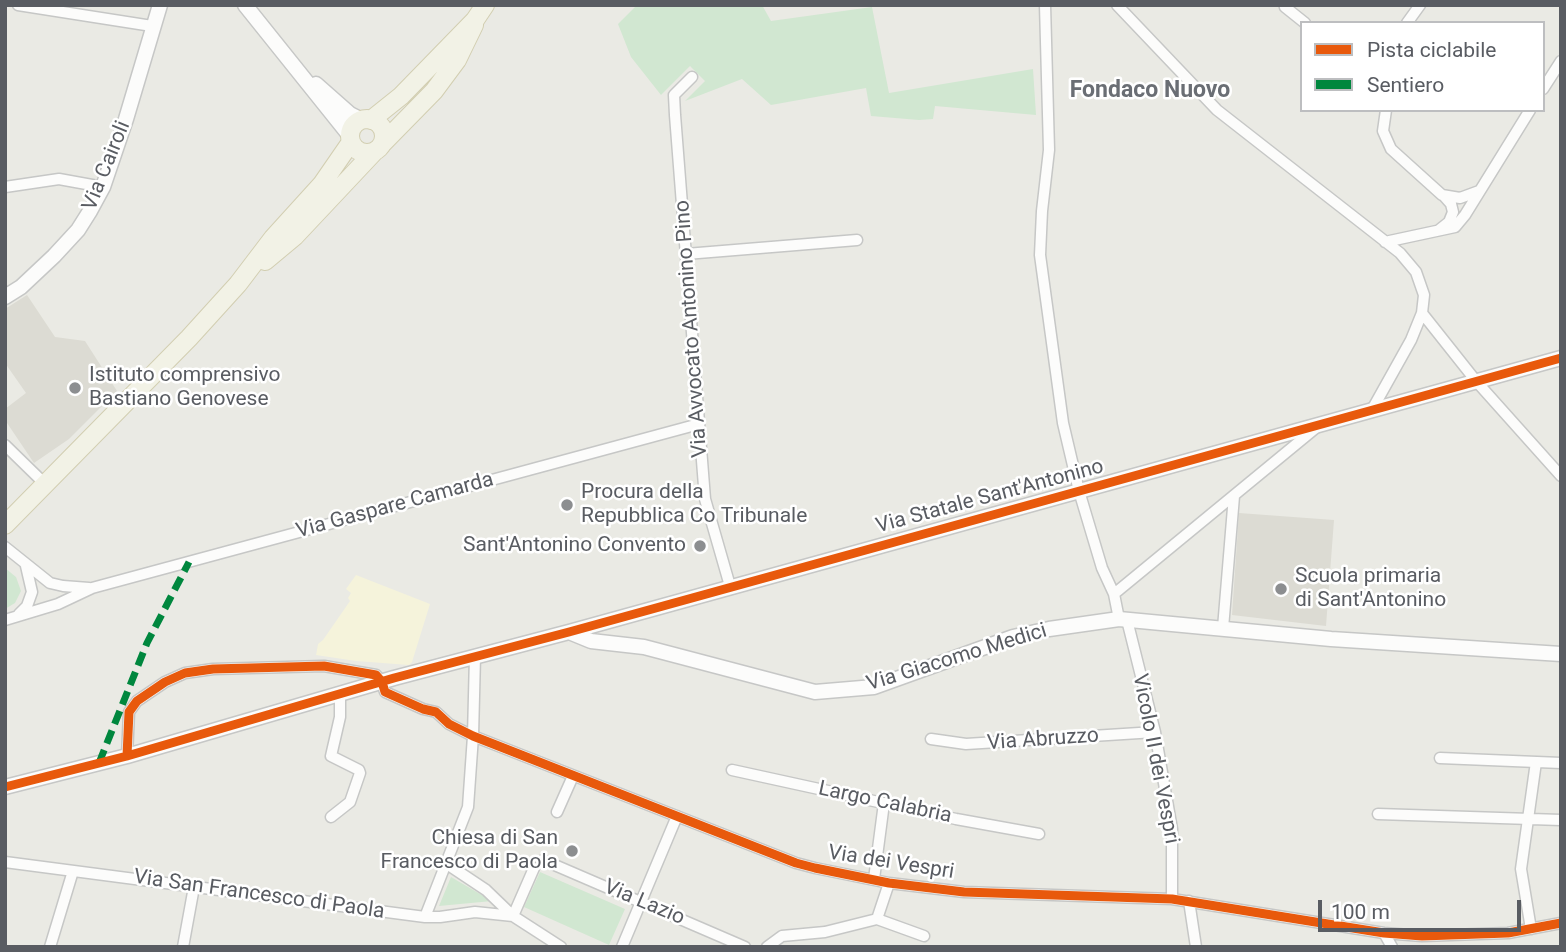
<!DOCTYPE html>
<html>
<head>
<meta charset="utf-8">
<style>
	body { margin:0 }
	#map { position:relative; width:1566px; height:952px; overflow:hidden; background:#eaeae4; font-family:Roboto,sans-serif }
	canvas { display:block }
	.frame { position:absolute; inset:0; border:7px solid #595c62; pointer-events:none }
	.legend { position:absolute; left:1300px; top:21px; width:245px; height:91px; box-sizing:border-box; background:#fff; border:2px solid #bdbec0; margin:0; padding:9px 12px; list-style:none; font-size:21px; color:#595c62 }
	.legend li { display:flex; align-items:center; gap:14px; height:35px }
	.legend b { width:35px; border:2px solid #bdbec0 }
	.scale { position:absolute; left:1318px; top:900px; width:203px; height:32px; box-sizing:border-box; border:4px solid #595c62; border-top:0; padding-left:9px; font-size:21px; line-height:24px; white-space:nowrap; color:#595c62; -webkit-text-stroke:5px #fff; paint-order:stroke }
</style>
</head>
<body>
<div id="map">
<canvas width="1566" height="952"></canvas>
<div class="frame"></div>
<ul class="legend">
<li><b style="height:9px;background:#e8590c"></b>Pista ciclabile</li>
<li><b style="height:9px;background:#00873e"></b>Sentiero</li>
</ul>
<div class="scale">100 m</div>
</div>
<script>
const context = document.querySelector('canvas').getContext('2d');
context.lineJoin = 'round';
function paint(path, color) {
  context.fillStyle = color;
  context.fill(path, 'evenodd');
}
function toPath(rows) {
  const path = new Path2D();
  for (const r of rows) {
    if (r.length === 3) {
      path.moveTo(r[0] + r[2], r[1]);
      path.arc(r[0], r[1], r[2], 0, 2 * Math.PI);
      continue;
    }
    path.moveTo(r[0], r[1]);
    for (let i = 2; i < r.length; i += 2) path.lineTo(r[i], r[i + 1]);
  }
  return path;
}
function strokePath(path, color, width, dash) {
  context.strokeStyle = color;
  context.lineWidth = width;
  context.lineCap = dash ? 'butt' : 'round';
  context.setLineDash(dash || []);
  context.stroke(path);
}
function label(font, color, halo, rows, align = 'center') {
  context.font = font + ' Roboto,sans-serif';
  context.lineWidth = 5;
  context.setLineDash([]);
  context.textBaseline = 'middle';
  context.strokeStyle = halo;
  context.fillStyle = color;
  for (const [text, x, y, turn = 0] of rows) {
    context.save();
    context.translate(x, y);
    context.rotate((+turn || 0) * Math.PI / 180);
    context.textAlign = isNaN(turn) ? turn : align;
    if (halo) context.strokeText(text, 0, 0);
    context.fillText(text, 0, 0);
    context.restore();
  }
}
const commercial = toPath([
	[356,575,430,604,412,662,409,665,356,661,316,655,318,644,323,640,350,601,348,598,351,593,346,589]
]);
const education = toPath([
	[27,295,55,337,85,341,117,391,69,439,34,463,5,420,5,409,26,393,5,363,5,309],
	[1239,513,1334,520,1326,626,1232,615]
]);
const green = toPath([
	[637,5,762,5,771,21,872,7,889,93,1033,69,1036,115,935,106,933,119,919,120,871,116,866,88,771,105,742,79,685,101,705,81,690,66,661,95,631,57,618,24],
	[5,568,16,577,21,591,15,603,5,609],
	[540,872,625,909,609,945,524,907],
	[451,877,492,901,439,906]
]);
const minor = toPath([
	[18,5,152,26],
	[1045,5,1049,150,1042,211,1040,255,1063,423,1079,491,1102,568,1114,594,1119,619],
	[1117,5,1217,110,1400,253,1416,272,1424,295,1422,313,1411,340,1373,408],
	[1286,5,1285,7,1305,23],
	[1407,23,1420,5],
	[692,77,674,95,675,115,705,499,730,586],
	[1543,89,1561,61],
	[1386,110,1383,131,1391,149,1442,195,1460,198,1479,191],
	[5,187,59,179,103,187],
	[1439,230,1449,222,1453,212,1451,204,1443,195],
	[1385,242,1455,227,1465,215,1530,110],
	[686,254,857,240],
	[1422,313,1476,381,1561,476],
	[5,445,46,485],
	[5,547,50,583,63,586,89,588],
	[1114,594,1317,427],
	[19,614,27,606,32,592,26,566],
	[5,620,58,604,92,588,699,424],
	[1127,620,1155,732,1172,829,1172,899],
	[1223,628,1234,496],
	[931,739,966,744,1155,732],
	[127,756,129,712,137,701,165,682,185,673,213,669,324,666,376,675,382,682,385,692,423,709,436,712,449,724,473,736,796,863,815,868,889,883,964,892,1172,899,1384,933,1422,936,1508,933,1561,923],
	[1440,758,1561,763],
	[732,770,956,819,1039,834],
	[557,812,573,776],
	[1378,814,1561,820],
	[331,817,350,802,360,773,359,770,331,756,340,717,340,694],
	[543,860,745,947],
	[5,862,425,917,440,917,475,912,513,916,561,947],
	[447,864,486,890,513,916,534,868],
	[874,879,884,803],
	[1189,901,1196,947],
	[425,917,468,807,473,736,475,656],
	[877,919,924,936],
	[1531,929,1521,869,1536,762],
	[1384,933,1392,947],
	[50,947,73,871],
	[183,947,194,887],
	[622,947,677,816],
	[767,947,782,936,825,932,877,919,889,883]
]);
const tertiary = toPath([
	[245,5,350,136],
	[316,84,350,114,362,120],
	[5,297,21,287,54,256,78,230,90,211,103,187,126,119,160,5],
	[569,632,591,641,644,647,815,692,874,687,1013,637,1049,629,1119,619,1331,639,1561,654],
	[5,787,127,756,394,678,569,632,1561,358]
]);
const primary = toPath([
	[367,136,17],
	[371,120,401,96,475,20,485,5],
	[383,143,434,91,457,60,474,25],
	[265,261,295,236,374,152],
	[5,525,189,338,238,284,273,238,322,184,351,142]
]);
const quiet = toPath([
	[99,763,147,643,189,562]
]);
const cycleway = toPath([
	[127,756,129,712,137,701,165,682,185,673,213,669,324,666,376,675,382,682,385,692,423,709,436,712,449,724,473,736,796,863,815,868,889,883,964,892,1172,899,1384,933,1422,936,1508,933,1561,923],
	[5,787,127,756,394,678,569,632,1561,358]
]);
const markers = [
	[75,388,7,"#8c8e90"],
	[567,505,7,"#8c8e90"],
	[700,546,7,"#8c8e90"],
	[1281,589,7,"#8c8e90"],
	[572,851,7,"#8c8e90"]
];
const streetNames = [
	["Via Cairoli",107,166,-68],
	["Via Avvocato Antonino Pino",692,329,-94],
	["Via Statale Sant'Antonino",990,497,-15],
	["Via Gaspare Camarda",395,506,-15],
	["Via Giacomo Medici",957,658,-17],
	["Via Abruzzo",1043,740,-4],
	["Vicolo II dei Vespri",1155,759,79],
	["Largo Calabria",885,803,12],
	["Via dei Vespri",891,863,9],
	["Via San Francesco di Paola",259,895,8],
	["Via Lazio",644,903,23]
];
const poiNames = [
	["Istituto comprensivo",89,376],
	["Bastiano Genovese",89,400],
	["Procura della",581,493],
	["Repubblica Co Tribunale",581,517],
	["Sant'Antonino Convento",686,546,"right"],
	["Scuola primaria",1295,577],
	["di Sant'Antonino",1295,601],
	["Chiesa di San",558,839,"right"],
	["Francesco di Paola",558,863,"right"]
];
const neighbourhoodNames = [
	["Fondaco Nuovo",1150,91]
];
paint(commercial, '#f5f3db');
paint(education, '#dcdbd3');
paint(green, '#d1e7d1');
strokePath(minor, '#c6c7c6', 13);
strokePath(tertiary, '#c6c7c6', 17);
strokePath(primary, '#d2ceb1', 20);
strokePath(minor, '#fcfcfb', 10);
strokePath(tertiary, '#fcfcfb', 14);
strokePath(primary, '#f2f2e6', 18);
strokePath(quiet, '#00873e', 7, [14, 7]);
strokePath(cycleway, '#e8590c', 9);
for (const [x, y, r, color] of markers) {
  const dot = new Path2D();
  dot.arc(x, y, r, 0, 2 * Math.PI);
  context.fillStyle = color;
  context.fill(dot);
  strokePath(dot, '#fff', 2.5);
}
label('21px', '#595c62', '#fff', streetNames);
label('21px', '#595c62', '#fff', poiNames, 'left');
label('bold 23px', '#6a6e74', '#fff', neighbourhoodNames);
</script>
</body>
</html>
